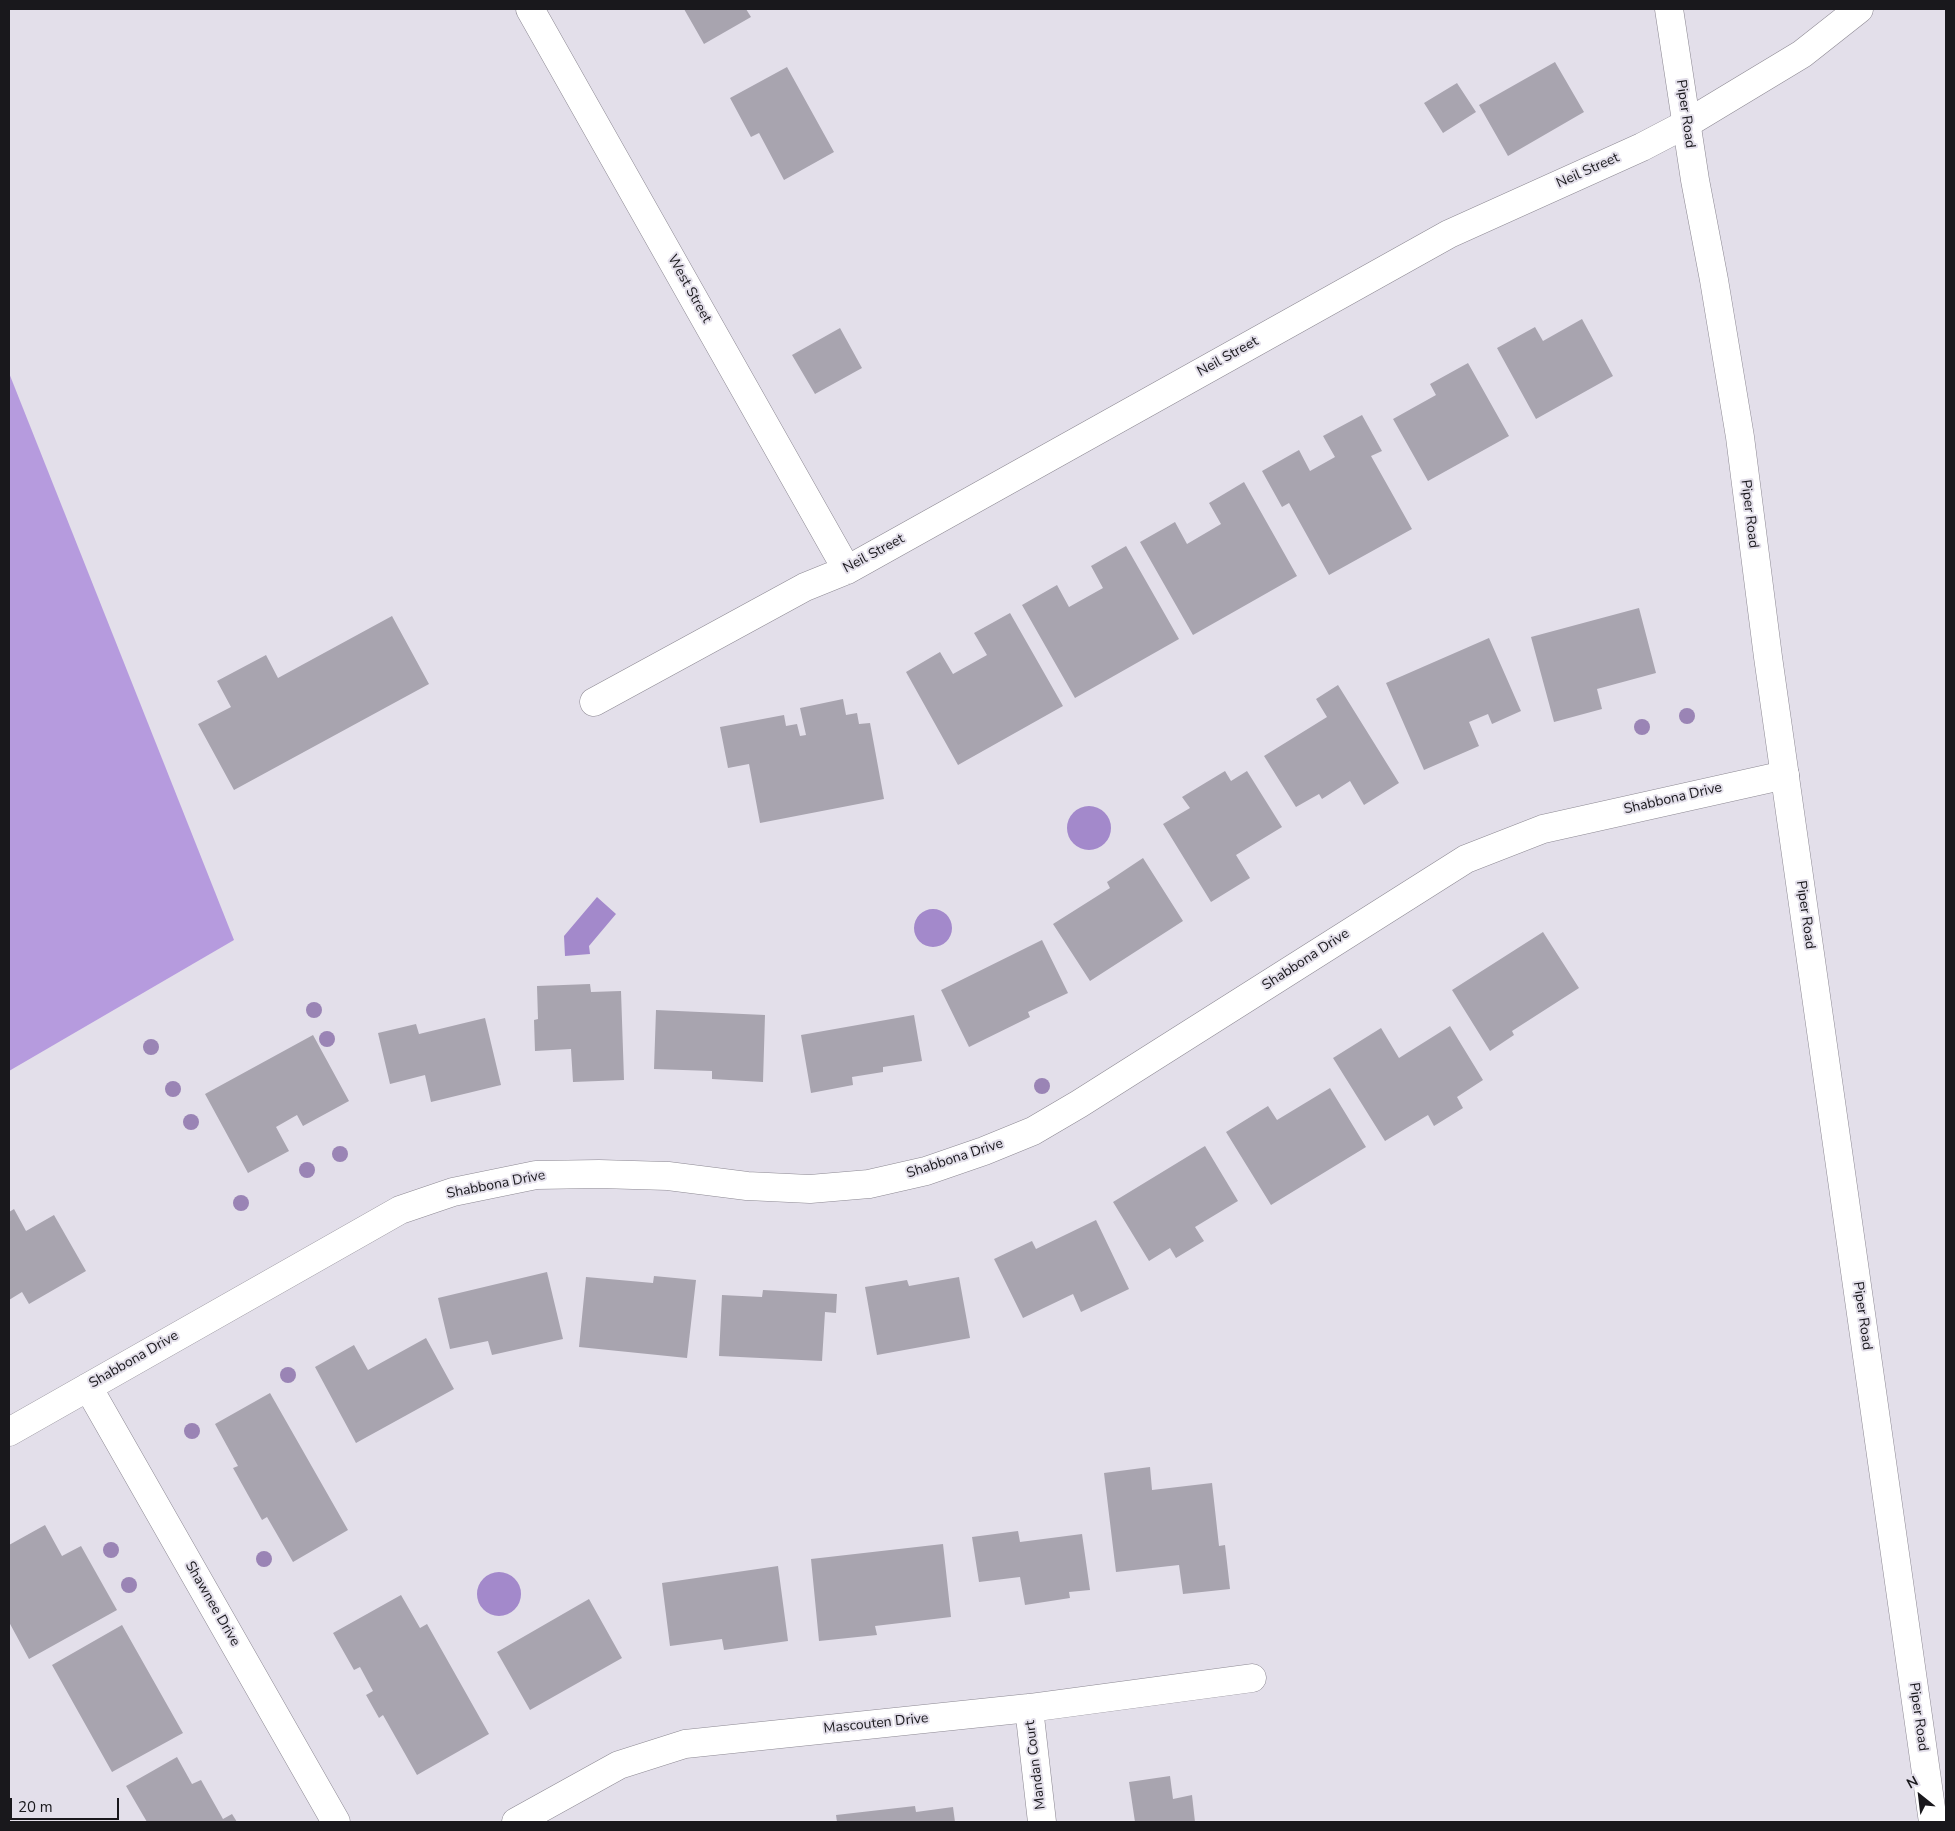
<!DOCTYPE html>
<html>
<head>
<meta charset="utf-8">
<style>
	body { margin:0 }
	#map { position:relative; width:1955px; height:1831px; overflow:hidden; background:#e3dfea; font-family:"Nunito Sans",sans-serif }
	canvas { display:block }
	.frame { position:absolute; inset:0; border:10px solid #19181c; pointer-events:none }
	.north { position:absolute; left:1895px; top:1771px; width:50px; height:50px; -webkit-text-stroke:4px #e3dfea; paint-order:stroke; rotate:331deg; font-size:14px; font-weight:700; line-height:20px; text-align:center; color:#19181c }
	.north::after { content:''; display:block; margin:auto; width:18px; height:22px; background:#19181c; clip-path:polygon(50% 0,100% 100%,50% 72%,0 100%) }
	.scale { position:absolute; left:10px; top:1798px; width:109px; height:22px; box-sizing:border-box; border:2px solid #19181c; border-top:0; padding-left:6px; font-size:15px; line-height:18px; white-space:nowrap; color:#19181c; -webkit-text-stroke:4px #e3dfea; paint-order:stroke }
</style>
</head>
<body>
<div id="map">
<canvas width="1955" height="1831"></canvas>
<div class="frame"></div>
<div class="north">N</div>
<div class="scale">20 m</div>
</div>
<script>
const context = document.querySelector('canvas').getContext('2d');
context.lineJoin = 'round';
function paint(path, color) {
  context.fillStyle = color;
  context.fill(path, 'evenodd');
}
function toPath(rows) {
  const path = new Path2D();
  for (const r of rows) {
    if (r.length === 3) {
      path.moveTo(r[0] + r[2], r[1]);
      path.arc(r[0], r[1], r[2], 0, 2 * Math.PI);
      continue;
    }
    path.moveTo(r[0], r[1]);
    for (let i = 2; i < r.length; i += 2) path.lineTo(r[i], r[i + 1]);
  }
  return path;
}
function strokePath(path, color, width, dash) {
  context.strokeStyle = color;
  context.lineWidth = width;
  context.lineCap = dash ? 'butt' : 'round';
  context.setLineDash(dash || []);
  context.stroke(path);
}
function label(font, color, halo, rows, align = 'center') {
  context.font = font + ' "Nunito Sans",sans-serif';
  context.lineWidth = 4;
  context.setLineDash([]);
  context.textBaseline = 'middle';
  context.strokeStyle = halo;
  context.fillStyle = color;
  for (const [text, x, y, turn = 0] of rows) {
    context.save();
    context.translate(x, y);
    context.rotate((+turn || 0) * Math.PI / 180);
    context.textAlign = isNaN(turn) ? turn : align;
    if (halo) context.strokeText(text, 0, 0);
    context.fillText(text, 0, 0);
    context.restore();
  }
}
const forest = toPath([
	[9,373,234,940,9,1071]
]);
const water = toPath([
	[1089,828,22],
	[597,897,616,914,589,946,590,954,565,956,564,936],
	[933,928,19],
	[499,1594,22]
]);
const building = toPath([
	[684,9,746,9,751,17,704,44],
	[1555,62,1584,112,1508,156,1479,105],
	[787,67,834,152,784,180,759,133,751,137,730,98],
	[1457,83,1476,112,1443,133,1424,103],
	[1582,319,1613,376,1536,419,1497,348,1535,327,1543,341],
	[840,328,862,368,815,394,792,355],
	[1468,363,1509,436,1428,481,1393,419,1436,395,1430,384],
	[1362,415,1382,451,1371,456,1412,529,1329,575,1289,503,1282,507,1262,471,1299,450,1310,471,1335,457,1323,436],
	[1244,482,1297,576,1193,635,1140,542,1175,522,1187,544,1221,524,1209,503],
	[1126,546,1179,639,1075,698,1022,605,1057,585,1069,607,1103,588,1091,566],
	[1639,608,1656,673,1597,689,1602,709,1554,722,1531,637],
	[1010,613,1063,706,958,765,906,672,940,652,953,674,987,655,974,633],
	[392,616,429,684,234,790,198,724,231,707,217,681,266,655,278,678],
	[1489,638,1521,711,1492,724,1488,714,1469,722,1479,746,1424,770,1386,683],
	[1338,685,1399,783,1364,805,1350,781,1322,799,1319,794,1296,807,1264,756,1327,717,1316,699],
	[843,699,846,715,857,713,859,724,870,723,884,799,760,823,749,764,728,768,720,727,784,715,786,726,797,724,800,736,806,735,800,708],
	[1225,771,1231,781,1247,771,1282,827,1236,855,1250,878,1211,902,1163,824,1190,808,1182,797],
	[1143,858,1183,921,1090,981,1053,924,1110,888,1107,882],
	[1543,932,1579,988,1512,1031,1514,1035,1490,1051,1452,990],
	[1042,940,1068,993,1028,1012,1030,1017,969,1047,941,990],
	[590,984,591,992,621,991,624,1080,573,1082,571,1049,535,1051,534,1020,538,1019,537,986],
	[656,1010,765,1015,763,1082,712,1079,712,1071,654,1069],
	[914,1015,922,1061,883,1067,883,1072,852,1077,853,1085,811,1093,801,1035],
	[485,1018,501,1085,431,1102,425,1075,390,1084,378,1033,416,1024,419,1034],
	[1450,1026,1483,1080,1457,1097,1463,1108,1434,1126,1428,1115,1385,1141,1333,1058,1381,1028,1399,1058],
	[313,1035,349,1101,303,1126,297,1115,276,1127,289,1151,248,1173,205,1094],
	[1330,1088,1366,1147,1271,1205,1226,1132,1268,1106,1277,1120],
	[1205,1146,1238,1201,1195,1227,1204,1241,1176,1258,1170,1248,1149,1261,1113,1202],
	[14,1209,26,1231,54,1215,86,1271,29,1304,22,1292,9,1300,9,1212],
	[1096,1220,1129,1289,1081,1312,1073,1294,1023,1318,994,1259,1032,1241,1036,1249],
	[547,1272,563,1339,492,1355,488,1341,450,1349,438,1298],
	[654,1276,696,1280,687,1358,579,1347,586,1277,653,1283],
	[959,1277,970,1338,877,1355,865,1287,907,1280,909,1286],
	[763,1290,837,1294,836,1313,825,1312,822,1361,719,1356,722,1295,762,1297],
	[426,1338,454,1389,356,1443,315,1367,354,1345,368,1370],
	[270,1393,348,1530,293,1562,267,1517,262,1520,233,1468,238,1466,215,1424],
	[1150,1467,1152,1490,1212,1483,1219,1546,1225,1545,1230,1589,1183,1594,1179,1565,1116,1572,1104,1473],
	[45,1525,62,1556,81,1546,117,1610,29,1659,9,1622,9,1545],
	[1018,1531,1020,1542,1082,1534,1090,1590,1069,1592,1070,1598,1025,1605,1020,1577,979,1582,972,1537],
	[943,1544,951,1617,875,1626,877,1635,819,1641,811,1559],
	[778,1566,788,1641,724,1650,722,1639,670,1646,662,1583],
	[401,1595,420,1628,427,1624,489,1734,417,1775,383,1715,379,1718,366,1695,373,1691,360,1667,354,1670,333,1633],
	[589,1599,622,1658,530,1710,497,1652],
	[122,1625,183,1733,112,1772,52,1665],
	[177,1757,192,1784,201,1780,223,1819,232,1814,237,1822,147,1822,126,1786],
	[1170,1776,1173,1799,1192,1795,1195,1822,1135,1822,1129,1782],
	[915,1806,916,1812,953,1807,955,1822,837,1822,836,1815]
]);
const minor = toPath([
	[530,9,847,570],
	[594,702,805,587,847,570,1449,234,1642,147,1686,124,1802,54,1859,9],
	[88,1387,336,1822],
	[9,1432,400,1210,453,1192,536,1175,599,1174,668,1176,747,1186,810,1189,869,1184,926,1171,984,1151,1033,1131,1079,1104,1466,859,1543,829,1785,775],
	[1029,1708,1042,1822],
	[516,1822,619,1765,685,1744,1029,1708,1252,1678]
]);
const tertiary = toPath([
	[1669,9,1695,180,1714,280,1740,437,1768,657,1933,1822]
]);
const trees = [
	[1687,716],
	[1642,727],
	[314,1010],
	[327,1039],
	[151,1047],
	[1042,1086],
	[173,1089],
	[191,1122],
	[340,1154],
	[307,1170],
	[241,1203],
	[288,1375],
	[192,1431],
	[111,1550],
	[264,1559],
	[129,1585]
];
const streetNames = [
	["Piper Road",1685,114,82],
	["Neil Street",1588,171,-24],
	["West Street",689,289,61],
	["Neil Street",1228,357,-29],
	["Piper Road",1749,514,83],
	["Neil Street",874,554,-28],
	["Shabbona Drive",1673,799,-13],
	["Piper Road",1805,915,82],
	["Shabbona Drive",1306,960,-33],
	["Shabbona Drive",955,1159,-18],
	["Shabbona Drive",496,1185,-11],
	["Piper Road",1862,1316,82],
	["Shabbona Drive",134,1360,-30],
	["Shawnee Drive",212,1604,60],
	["Piper Road",1918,1717,82],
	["Mascouten Drive",876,1724,-6],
	["Mandan Court",1036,1765,-97]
];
paint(forest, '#b69bde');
paint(water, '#a389cb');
paint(building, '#a8a4af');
strokePath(minor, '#8c8892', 29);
strokePath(tertiary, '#8c8892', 29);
strokePath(minor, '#fff', 28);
strokePath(tertiary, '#fff', 28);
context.fillStyle = '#9a84b5';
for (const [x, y] of trees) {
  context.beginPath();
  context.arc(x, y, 8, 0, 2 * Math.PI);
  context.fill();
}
label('14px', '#19181c', '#e3dfea', streetNames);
</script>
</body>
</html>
